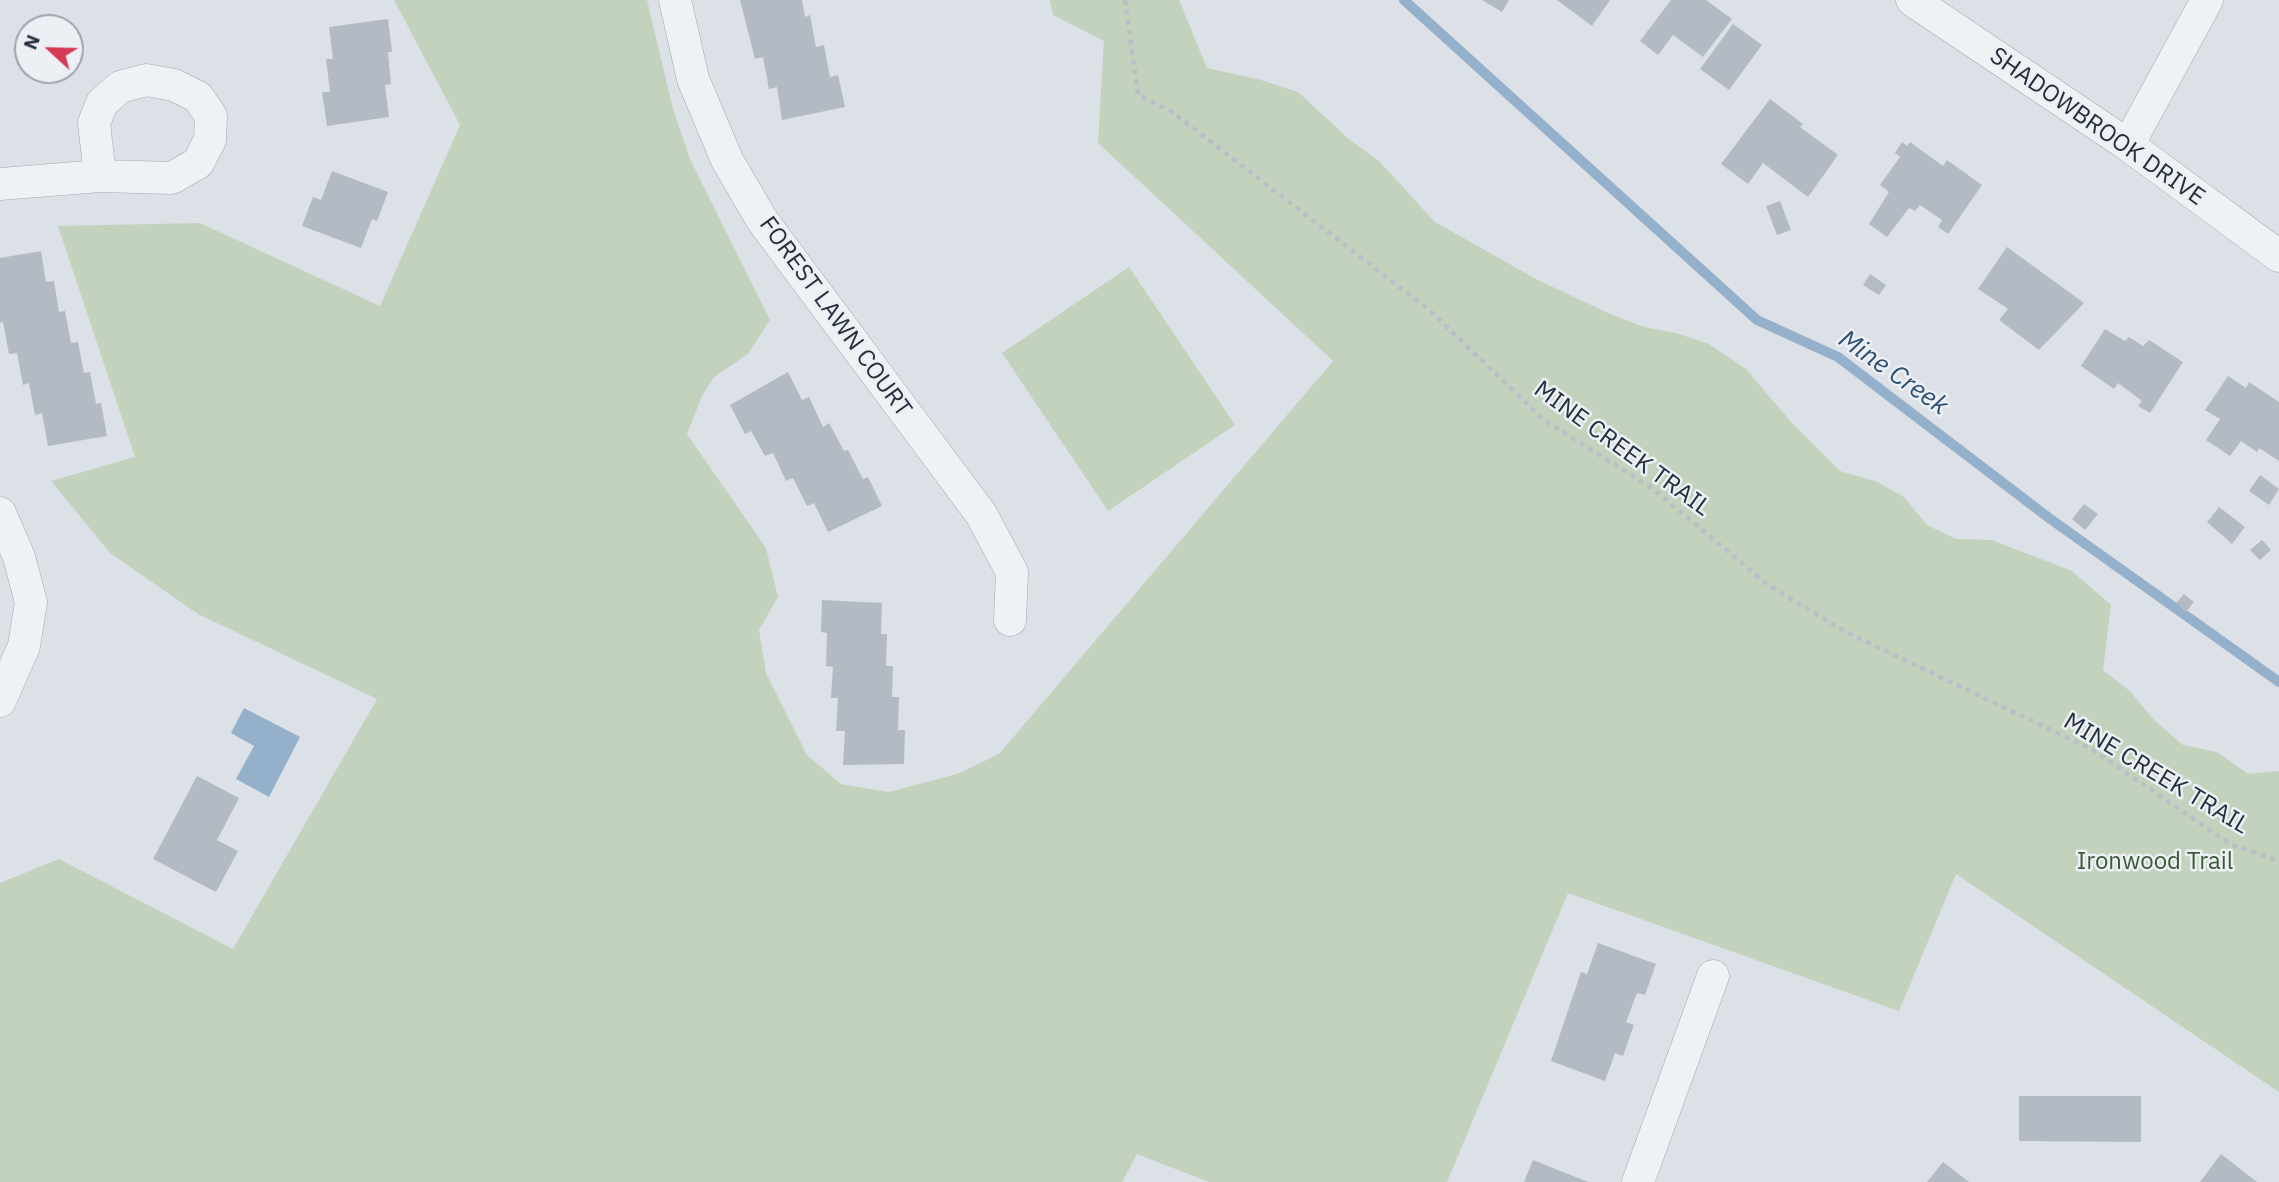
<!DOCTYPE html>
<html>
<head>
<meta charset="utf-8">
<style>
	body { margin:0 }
	#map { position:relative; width:2279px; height:1182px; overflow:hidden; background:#dce1e7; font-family:"IBM Plex Sans",sans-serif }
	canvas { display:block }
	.north { position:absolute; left:14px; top:14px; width:70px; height:70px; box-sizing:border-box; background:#ecf0f5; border:2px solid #9ca3ac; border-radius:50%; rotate:292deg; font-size:19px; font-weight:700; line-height:28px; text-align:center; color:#252f3e }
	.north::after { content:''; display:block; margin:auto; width:24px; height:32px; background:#d53956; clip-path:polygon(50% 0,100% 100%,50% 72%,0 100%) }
</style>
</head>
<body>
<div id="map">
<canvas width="2279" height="1182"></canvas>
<div class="north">N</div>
</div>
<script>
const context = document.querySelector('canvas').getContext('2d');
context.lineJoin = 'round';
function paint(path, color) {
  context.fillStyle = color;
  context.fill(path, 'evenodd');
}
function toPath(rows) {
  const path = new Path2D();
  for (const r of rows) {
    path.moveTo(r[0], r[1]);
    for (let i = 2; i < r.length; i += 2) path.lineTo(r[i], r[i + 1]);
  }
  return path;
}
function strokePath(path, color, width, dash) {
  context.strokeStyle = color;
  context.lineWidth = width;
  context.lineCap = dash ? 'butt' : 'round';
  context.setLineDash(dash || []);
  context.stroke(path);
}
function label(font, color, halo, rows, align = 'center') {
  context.font = font + ' "IBM Plex Sans",sans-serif';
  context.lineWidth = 5;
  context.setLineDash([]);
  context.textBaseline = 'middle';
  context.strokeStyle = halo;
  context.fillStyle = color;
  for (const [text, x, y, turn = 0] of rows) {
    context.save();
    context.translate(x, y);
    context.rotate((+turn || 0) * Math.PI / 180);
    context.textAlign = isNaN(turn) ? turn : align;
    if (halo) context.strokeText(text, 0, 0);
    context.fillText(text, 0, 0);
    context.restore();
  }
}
const green = toPath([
	[394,0,647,0,673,109,690,159,770,320,748,354,714,377,702,396,687,434,766,548,778,597,759,630,766,673,807,755,841,784,889,792,957,774,999,754,1333,361,1098,143,1104,41,1053,15,1050,0,1179,0,1207,68,1261,80,1298,92,1350,140,1379,161,1435,222,1538,280,1608,313,1644,327,1676,333,1709,344,1746,369,1791,422,1840,471,1875,481,1904,497,1927,525,1956,539,1992,540,2072,571,2111,605,2103,670,2130,691,2153,719,2183,745,2217,752,2248,774,2279,771,2279,1092,1956,874,1899,1011,1568,893,1447,1182,1209,1182,1137,1154,1122,1182,0,1182,0,883,59,859,233,949,377,699,198,614,110,553,51,481,135,457,58,226,200,223,380,306,460,125],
	[1129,267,1235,425,1108,511,1002,353]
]);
const water = toPath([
	[244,708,300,737,269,797,236,779,254,746,231,733]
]);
const stream = toPath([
	[1404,0,1757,320,1838,357,2049,518,2279,682]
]);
const building = toPath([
	[740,0,802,0,805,17,810,15,816,47,824,45,830,77,838,75,845,107,782,120,777,87,769,89,763,57,755,59],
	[1482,0,1509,0,1502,12],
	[1557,0,1610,0,1592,26],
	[1671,0,1706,0,1732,19,1703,57,1673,35,1658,55,1640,41],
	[388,19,392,52,388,52,391,84,385,85,389,117,327,126,322,92,330,92,326,59,333,59,329,27],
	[1733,24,1762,45,1729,90,1700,69],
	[1770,99,1803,124,1800,127,1838,155,1808,197,1763,163,1748,184,1721,164],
	[1902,142,1907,146,1910,142,1943,166,1947,160,1982,185,1948,234,1938,227,1942,220,1920,205,1915,211,1909,208,1887,237,1869,224,1889,192,1880,185,1900,157,1895,153],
	[332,171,388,192,377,221,372,219,361,248,302,226,313,197,321,200],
	[1780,201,1791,230,1777,235,1766,206],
	[2007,247,2084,303,2039,350,1999,320,2008,309,1978,289],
	[41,251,46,282,54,281,59,312,65,311,71,343,78,342,84,373,90,372,96,404,101,403,107,436,48,446,42,413,35,415,29,383,23,385,17,353,9,354,3,322,0,323,0,258],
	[1870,274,1886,285,1879,295,1863,285],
	[2105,329,2125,341,2129,337,2143,346,2149,340,2183,362,2150,413,2138,406,2142,401,2118,383,2114,389,2081,366],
	[788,372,802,400,809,397,823,427,829,423,844,451,848,450,863,479,868,477,882,506,828,532,814,503,807,506,793,478,786,481,773,453,765,456,751,431,745,434,730,405],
	[2228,376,2246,388,2249,382,2279,402,2279,461,2259,448,2257,452,2241,441,2230,456,2206,440,2220,419,2205,410],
	[2260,475,2279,489,2269,505,2249,491],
	[2084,504,2098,514,2085,530,2072,519],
	[2219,507,2245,527,2232,544,2207,522],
	[2262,540,2271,550,2260,560,2250,550],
	[2184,594,2194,602,2186,612,2176,603],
	[822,600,882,603,881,634,887,634,886,666,893,666,892,697,899,697,898,730,905,730,904,764,843,765,845,731,836,731,838,698,831,698,833,667,826,666,827,633,821,632],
	[197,776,239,798,217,840,238,851,216,892,153,859],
	[1598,943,1656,964,1645,995,1637,993,1626,1022,1634,1025,1623,1056,1615,1053,1605,1081,1551,1061,1581,972,1587,974],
	[2019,1096,2141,1096,2141,1142,2019,1141],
	[2221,1154,2257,1182,2200,1182],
	[1533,1160,1588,1182,1524,1182],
	[1943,1162,1969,1182,1927,1182]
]);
const path = toPath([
	[1125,0,1138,95,1171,111,1428,309,1544,420,1652,488,1768,585,1846,632,2093,750,2230,844,2279,861]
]);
const minor = toPath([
	[675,0,693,79,727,160,762,220,981,514,1012,572,1010,620],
	[1912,0,2128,145,2279,256],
	[2128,145,2207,0],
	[0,184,100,176,172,178,198,163,210,140,211,116,198,97,174,85,146,80,120,87,102,103,94,123,100,176],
	[0,513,19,557,31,602,24,646,0,701],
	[1638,1182,1713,976]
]);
const streetNames = [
	["SHADOWBROOK DRIVE",2097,127,35],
	["FOREST LAWN COURT",835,317,54],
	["MINE CREEK TRAIL",1622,449,36],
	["MINE CREEK TRAIL",2156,774,31]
];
const parkNames = [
	["Ironwood Trail",2155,862]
];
const waterNames = [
	["Mine Creek",1893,373,35]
];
paint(green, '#c3d2bd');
paint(water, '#95b0ca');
strokePath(stream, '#95b0ca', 10);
paint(building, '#b3bac4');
strokePath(minor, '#a1a8b1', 33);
strokePath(path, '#babfc5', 4.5, [5, 5]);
strokePath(minor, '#eff2f5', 32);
label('24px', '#252f3e', '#ecf0f5', streetNames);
label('24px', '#3b5b32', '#ecf0f5', parkNames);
label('italic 26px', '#2e5074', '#ecf0f5', waterNames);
</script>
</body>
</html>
